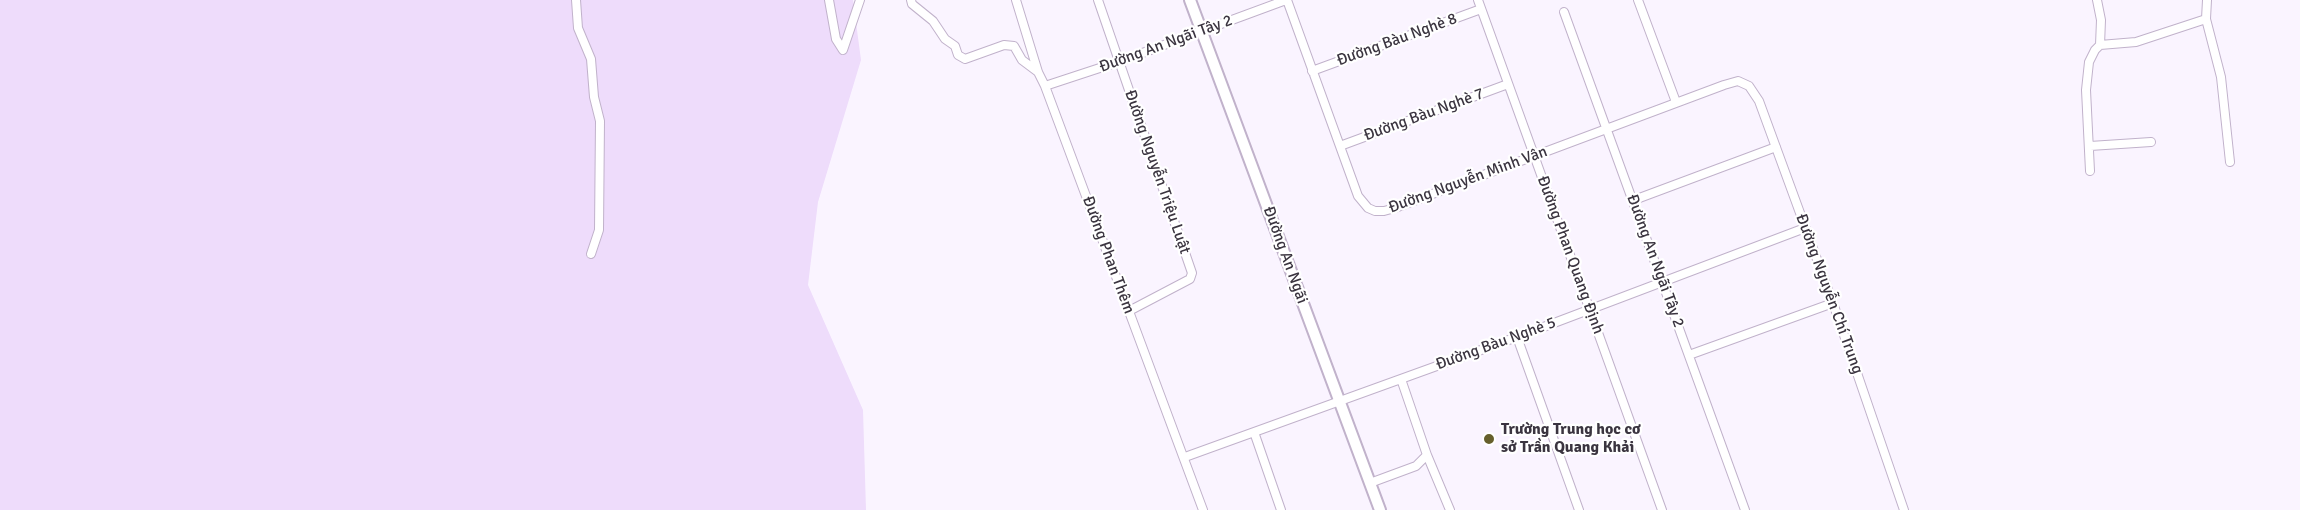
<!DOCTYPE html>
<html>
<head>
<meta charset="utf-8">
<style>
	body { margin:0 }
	canvas { display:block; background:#faf4ff }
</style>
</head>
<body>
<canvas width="2300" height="510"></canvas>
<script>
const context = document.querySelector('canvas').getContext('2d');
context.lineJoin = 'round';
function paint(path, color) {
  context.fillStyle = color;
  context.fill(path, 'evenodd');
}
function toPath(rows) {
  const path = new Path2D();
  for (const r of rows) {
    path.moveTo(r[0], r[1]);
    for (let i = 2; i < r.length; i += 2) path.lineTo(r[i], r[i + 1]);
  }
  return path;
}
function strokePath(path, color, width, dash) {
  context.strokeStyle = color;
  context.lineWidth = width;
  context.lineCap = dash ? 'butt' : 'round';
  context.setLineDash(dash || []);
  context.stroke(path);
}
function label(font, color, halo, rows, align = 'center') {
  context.font = font + ' Signika,sans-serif';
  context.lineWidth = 4.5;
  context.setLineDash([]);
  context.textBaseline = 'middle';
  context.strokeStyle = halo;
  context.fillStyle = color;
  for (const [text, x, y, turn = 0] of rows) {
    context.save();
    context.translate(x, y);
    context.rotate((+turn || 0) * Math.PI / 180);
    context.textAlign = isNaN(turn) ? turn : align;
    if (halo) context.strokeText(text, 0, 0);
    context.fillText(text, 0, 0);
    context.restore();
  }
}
const green = toPath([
	[0,0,853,0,861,60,818,202,808,285,863,410,866,510,0,510]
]);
const minor = toPath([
	[576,0,578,28,591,59,594,97,600,121,599,230,591,254],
	[829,0,836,39,843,50,860,0],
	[911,0,912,4,933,21,945,39,955,46,958,55,965,59,1004,45,1014,46,1022,60,1038,72],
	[1016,0,1038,72,1045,86,1203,510],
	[1098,0,1192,273,1190,279,1129,311],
	[1287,0,1358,196,1368,208,1375,211,1384,211,1395,208,1724,85,1738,81,1749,86,1759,101,1833,303,1904,510],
	[1478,0,1662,510],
	[1638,0,1676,102],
	[2097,0,2101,20,2100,45],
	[1564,12,1745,510],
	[2206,19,2221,77,2230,162],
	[1312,71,1481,9],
	[1045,86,1118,62,1286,0],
	[1340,146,1508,84],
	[2090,146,2151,142],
	[2090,171,2086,90,2089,62,2095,50,2100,45,2136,42,2206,19,2207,0],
	[1634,200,1776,147],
	[1517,337,1579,510],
	[1689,355,1833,303],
	[1401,379,1427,455,1450,510],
	[1254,432,1281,510],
	[1185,457,1517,337,1805,228],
	[1370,483,1416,466,1427,455]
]);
const secondary = toPath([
	[1190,0,1380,510]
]);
const markers = [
	[1489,439,6,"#665f2c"]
];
const streetNames = [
	["Đường Bàu Nghè 8",1397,40,-20],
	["Đường An Ngãi Tây 2",1166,44,-20],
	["Đường Bàu Nghè 7",1424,115,-20],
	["Đường Nguyễn Triệu Luật",1157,172,71],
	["Đường Nguyễn Minh Vân",1468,180,-20],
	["Đường Phan Thêm",1108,255,70],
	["Đường An Ngãi",1285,255,70],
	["Đường Phan Quang Định",1570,255,70],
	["Đường An Ngãi Tây 2",1655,261,70],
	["Đường Nguyễn Chí Trung",1829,294,70],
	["Đường Bàu Nghè 5",1496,344,-20]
];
const poiNames = [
	["Trường Trung học cơ",1501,430],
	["sở Trần Quang Khải",1501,448]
];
paint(green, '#eedcfb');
strokePath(minor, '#c1b2cb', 10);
strokePath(secondary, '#c1b2cb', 14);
strokePath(minor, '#fff', 8);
strokePath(secondary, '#fff', 10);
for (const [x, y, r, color] of markers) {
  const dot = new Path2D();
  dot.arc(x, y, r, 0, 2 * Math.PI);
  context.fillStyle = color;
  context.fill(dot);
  strokePath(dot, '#fff', 2);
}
label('16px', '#3b3540', '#fff', streetNames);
label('bold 16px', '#3b3540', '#fff', poiNames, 'left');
</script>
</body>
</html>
